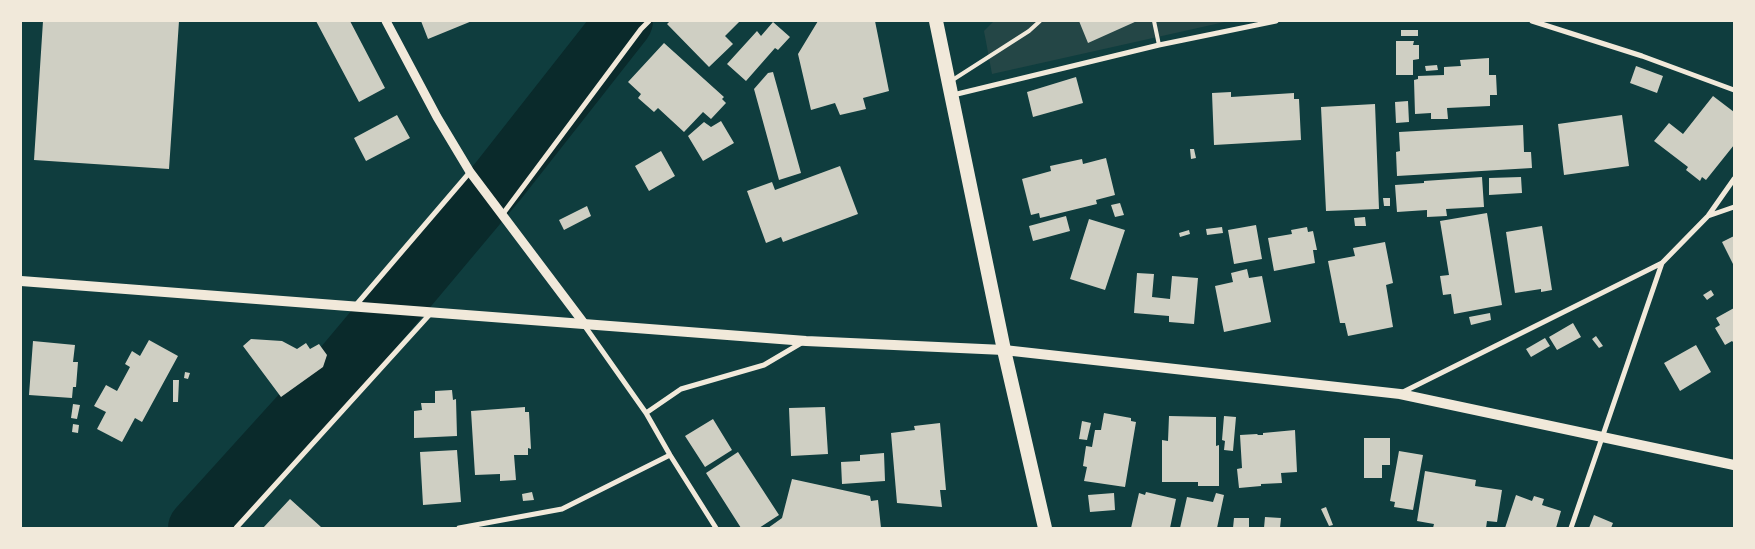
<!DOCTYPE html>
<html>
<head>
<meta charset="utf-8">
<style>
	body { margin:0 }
	#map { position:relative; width:1755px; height:549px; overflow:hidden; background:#0f3d3e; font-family:Arial,sans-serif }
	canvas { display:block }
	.frame { position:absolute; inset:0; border:22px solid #f1e9da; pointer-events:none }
</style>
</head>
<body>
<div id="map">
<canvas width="1755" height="549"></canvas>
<div class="frame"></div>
</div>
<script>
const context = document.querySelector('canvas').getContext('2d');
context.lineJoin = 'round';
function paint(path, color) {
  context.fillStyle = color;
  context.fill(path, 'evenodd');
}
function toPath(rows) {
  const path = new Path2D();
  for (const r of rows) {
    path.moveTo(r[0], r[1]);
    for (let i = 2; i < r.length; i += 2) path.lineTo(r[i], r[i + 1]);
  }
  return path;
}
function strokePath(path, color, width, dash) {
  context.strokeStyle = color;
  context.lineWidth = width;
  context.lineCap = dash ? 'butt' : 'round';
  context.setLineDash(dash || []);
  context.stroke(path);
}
const green = toPath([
	[994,21,1229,21,992,74,984,31]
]);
const river = toPath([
	[197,528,332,379,499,180,624,21]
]);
const building = toPath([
	[43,21,179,21,169,169,34,160],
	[316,21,350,21,385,88,359,102],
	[421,21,472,21,428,39],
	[670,21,740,21,725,36,733,44,709,67,667,24],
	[818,21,875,21,889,91,863,98,866,109,840,115,835,103,811,110,798,54],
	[1079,21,1137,21,1088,43],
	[773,22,790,37,778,50,775,48,746,81,727,64,757,31,761,36],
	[1401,30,1418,30,1418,36,1401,36],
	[1396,41,1414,41,1413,45,1419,45,1419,59,1413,60,1413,75,1396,75],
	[664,43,724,97,722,99,726,103,711,119,703,112,684,132,658,108,654,112,638,98,641,94,628,82],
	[1489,58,1489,75,1496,75,1497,95,1490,95,1490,106,1447,108,1448,119,1431,119,1431,113,1415,114,1414,80,1418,79,1418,76,1444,75,1444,67,1461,66,1460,60],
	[1437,65,1438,70,1426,71,1425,66],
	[1636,66,1663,76,1657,93,1630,83],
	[773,72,801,173,779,180,754,89,768,73],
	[1076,77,1083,103,1033,117,1027,92],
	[1231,92,1231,97,1294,93,1294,99,1299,99,1301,140,1214,145,1212,93],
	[1713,96,1734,112,1734,145,1706,180,1702,177,1700,181,1686,170,1688,167,1654,141,1669,123,1683,134],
	[1408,101,1409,122,1396,123,1395,102],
	[1375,104,1379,209,1326,211,1321,107],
	[397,115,410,138,366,161,354,138],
	[1622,115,1629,166,1564,175,1558,124],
	[721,121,734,143,703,161,688,136,704,122,711,127],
	[1523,125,1524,152,1531,152,1532,168,1397,176,1396,152,1400,151,1399,132],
	[1190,149,1194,149,1196,158,1191,159],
	[661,151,675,176,649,191,635,166],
	[1106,158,1115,195,1096,200,1097,204,1040,218,1039,213,1031,215,1022,179,1051,171,1050,166,1082,159,1083,164],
	[840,166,858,214,783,242,781,237,766,243,747,191,772,182,775,190],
	[1482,177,1484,207,1446,209,1447,216,1427,217,1427,210,1397,212,1395,185,1424,183,1424,181],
	[1521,177,1522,193,1489,195,1489,178],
	[1383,198,1390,198,1390,206,1384,206],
	[1120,203,1124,215,1115,217,1111,205],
	[587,206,591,216,564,230,559,220],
	[1487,213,1502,305,1454,314,1451,294,1443,295,1440,276,1449,275,1440,221],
	[1066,216,1070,231,1033,241,1029,226],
	[1365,217,1366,226,1355,226,1354,218],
	[1089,219,1125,230,1105,290,1070,279],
	[1256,225,1262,259,1234,264,1228,230],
	[1542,226,1552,290,1541,292,1541,289,1515,293,1506,232],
	[1222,227,1223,233,1207,235,1206,229],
	[1307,227,1308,232,1313,231,1317,250,1313,250,1315,263,1274,271,1268,238,1292,234,1291,230],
	[1189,230,1190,234,1180,237,1179,233],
	[1734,236,1734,266,1722,242],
	[1385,242,1393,283,1386,285,1393,327,1348,336,1345,323,1340,323,1328,261,1355,256,1353,248],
	[1247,269,1249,278,1262,276,1271,322,1224,332,1215,286,1233,282,1231,273],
	[1137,273,1154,274,1152,297,1170,299,1172,276,1198,278,1194,324,1169,322,1169,316,1134,313],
	[1711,290,1714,295,1707,300,1703,295],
	[1734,308,1734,343,1732,341,1725,345,1715,328,1720,325,1716,318],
	[1490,313,1491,320,1471,325,1469,317],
	[1573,323,1581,337,1557,350,1549,337],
	[1596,336,1603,346,1599,348,1592,339],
	[1545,338,1550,346,1531,357,1526,349],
	[251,339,282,341,297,349,306,343,310,349,319,344,327,355,323,367,281,397,243,346],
	[149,340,178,356,142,422,135,418,122,442,97,429,106,412,94,406,106,385,117,391,130,367,125,364,132,351,140,356],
	[33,341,75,345,73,362,78,362,76,387,73,387,72,398,29,395],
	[1696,345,1711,372,1680,391,1664,363],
	[185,372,190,373,188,379,184,378],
	[173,380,179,380,178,402,173,402],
	[452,390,453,400,456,399,457,436,414,438,414,411,422,410,421,403,435,403,435,391],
	[73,404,80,405,77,419,71,418],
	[525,407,525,412,529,412,531,449,528,448,528,455,514,455,516,480,500,481,500,474,475,475,471,411],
	[825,407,828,454,791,456,789,408],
	[1104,413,1131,418,1131,421,1136,422,1125,487,1084,481,1087,467,1083,466,1086,446,1092,447,1095,430,1101,430],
	[1169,416,1216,417,1216,446,1219,445,1219,486,1198,486,1198,482,1162,482,1162,440,1168,441],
	[1224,416,1236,417,1233,451,1224,450,1225,441,1222,440],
	[713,419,732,450,705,467,685,436],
	[1082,421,1091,423,1087,440,1079,439],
	[940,423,946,490,940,490,942,507,897,503,891,433,915,430,914,426],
	[73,424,79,425,78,433,72,432],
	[1295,430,1297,472,1281,473,1282,483,1261,484,1261,486,1239,488,1237,469,1242,468,1240,435,1257,434,1258,435,1263,435,1263,433],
	[1364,438,1390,438,1390,465,1382,465,1382,478,1364,478],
	[457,450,461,502,423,505,420,452],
	[1399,451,1423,455,1413,510,1394,507,1395,502,1390,501],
	[738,452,779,515,759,528,741,528,706,473],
	[884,453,885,481,842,484,841,462,860,461,860,455],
	[1425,471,1476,480,1475,486,1502,490,1497,522,1487,521,1486,528,1433,528,1434,524,1417,521],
	[792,479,870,496,871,501,878,500,881,528,768,528,782,518],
	[532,492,534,500,523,501,522,494],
	[1146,492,1176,499,1170,528,1131,528,1139,493,1145,495],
	[1114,493,1115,510,1090,512,1088,495],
	[1216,493,1224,495,1217,528,1180,528,1187,497,1213,502],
	[1516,495,1532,501,1534,496,1544,499,1542,505,1561,511,1556,528,1505,528],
	[290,499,321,527,320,528,263,528],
	[1326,507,1333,525,1329,526,1321,509],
	[1594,515,1613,523,1611,528,1589,528],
	[1265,517,1281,518,1280,528,1264,528],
	[1234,518,1249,518,1249,528,1233,528]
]);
const service = toPath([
	[1154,21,1159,45],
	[951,81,1029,31,1040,21]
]);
const minor = toPath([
	[1532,21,1642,56,1734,90],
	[953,95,1159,45,1276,21],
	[502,215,641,29,649,21],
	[1708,216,1734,207],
	[356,305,470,172],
	[584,325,646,413,670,455,716,528],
	[1401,393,1662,263,1708,216,1734,179],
	[646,413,681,389,764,365,803,342],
	[236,528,431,313],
	[459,528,562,509,670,455],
	[1571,528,1662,263]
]);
const tertiary = toPath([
	[386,21,437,117,470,172,583,322]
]);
const secondary = toPath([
	[21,281,806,341,1004,350,1400,394,1734,465]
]);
const trunk = toPath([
	[936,21,1004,350,1045,528]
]);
paint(green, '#244646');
strokePath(river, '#0a2a2b', 58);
paint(building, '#cfcfc3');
strokePath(service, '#f1e9da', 4);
strokePath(minor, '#f1e9da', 5);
strokePath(tertiary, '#f1e9da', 9);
strokePath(secondary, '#f1e9da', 10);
strokePath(trunk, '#f1e9da', 14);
</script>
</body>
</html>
